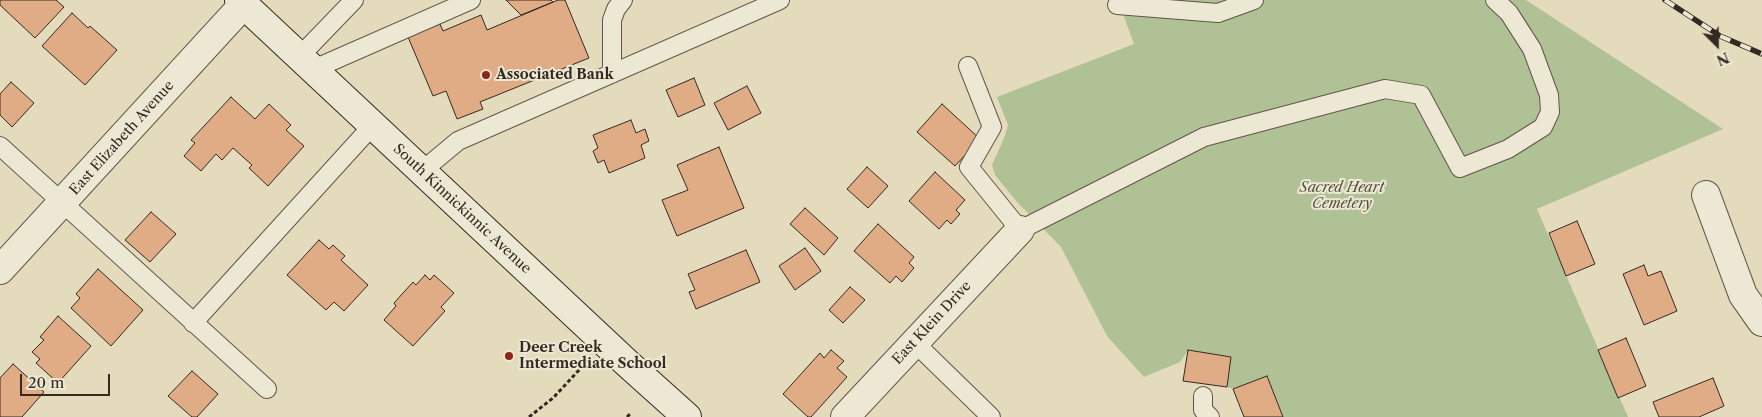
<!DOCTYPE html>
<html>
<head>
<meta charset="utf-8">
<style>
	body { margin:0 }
	#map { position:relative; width:1762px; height:417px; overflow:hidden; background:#e4dbbd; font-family:"Libre Caslon Text",serif }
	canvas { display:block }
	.north { position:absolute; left:1692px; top:20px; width:50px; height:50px; -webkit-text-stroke:4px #ede8d4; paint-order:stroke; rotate:157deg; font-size:14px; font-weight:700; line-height:20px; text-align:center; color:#342a21 }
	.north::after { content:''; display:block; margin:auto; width:18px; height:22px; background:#342a21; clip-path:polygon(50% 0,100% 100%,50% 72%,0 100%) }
	.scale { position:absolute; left:20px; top:374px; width:90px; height:22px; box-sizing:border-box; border:2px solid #342a21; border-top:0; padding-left:6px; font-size:15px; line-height:18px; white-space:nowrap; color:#342a21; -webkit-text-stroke:4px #ede8d4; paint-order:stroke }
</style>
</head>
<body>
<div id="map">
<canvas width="1762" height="417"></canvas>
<div class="north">N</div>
<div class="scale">20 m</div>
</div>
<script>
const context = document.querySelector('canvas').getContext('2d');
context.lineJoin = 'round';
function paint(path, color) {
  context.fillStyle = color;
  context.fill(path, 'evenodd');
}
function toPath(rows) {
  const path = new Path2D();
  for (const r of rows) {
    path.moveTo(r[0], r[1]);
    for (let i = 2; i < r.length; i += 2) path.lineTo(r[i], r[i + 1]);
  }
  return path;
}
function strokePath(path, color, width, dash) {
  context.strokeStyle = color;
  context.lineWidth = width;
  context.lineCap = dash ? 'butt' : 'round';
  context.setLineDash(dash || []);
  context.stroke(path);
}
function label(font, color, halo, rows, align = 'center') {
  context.font = font + ' "Libre Caslon Text",serif';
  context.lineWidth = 4;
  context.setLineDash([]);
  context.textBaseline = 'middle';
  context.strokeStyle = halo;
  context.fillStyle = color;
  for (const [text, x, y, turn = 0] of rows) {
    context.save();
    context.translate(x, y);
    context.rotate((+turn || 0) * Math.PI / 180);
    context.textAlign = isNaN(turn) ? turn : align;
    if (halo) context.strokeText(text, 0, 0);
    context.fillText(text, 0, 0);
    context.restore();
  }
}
const green = toPath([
	[1118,0,1526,0,1723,129,1537,209,1628,417,1283,417,1267,376,1233,389,1227,387,1231,357,1188,350,1180,362,1144,377,1107,336,1061,247,1018,203,995,175,992,165,1005,136,1008,125,997,97,1134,44]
]);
const building = toPath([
	[0,0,56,0,64,7,35,38,0,5,0,0],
	[506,0,551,0,553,2,521,15,506,0],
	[558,0,565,0,589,58,480,102,483,109,457,119,446,91,433,96,408,37,440,24,443,31,481,15,487,30,558,0],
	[72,13,88,28,90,26,117,50,85,85,42,46,72,13],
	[694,78,705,105,678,117,666,90,694,78],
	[11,82,34,103,12,127,0,115,0,94,11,82],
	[747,86,761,113,728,130,714,103,747,86],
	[231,97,255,119,269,104,291,125,286,130,304,146,268,186,249,168,252,165,233,148,222,160,216,154,201,171,184,156,195,143,191,140,231,97],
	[942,104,980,139,955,166,917,132,942,104],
	[631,120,636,133,645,129,649,141,641,145,645,158,609,173,604,160,598,163,593,151,598,148,593,135,631,120],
	[719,147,744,208,677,236,662,200,688,190,677,165,719,147],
	[867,167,888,186,868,208,847,189,867,167],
	[935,172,965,200,956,210,960,214,951,224,947,220,939,229,909,201,935,172],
	[805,208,838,238,824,255,790,224,805,208],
	[151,212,176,234,150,262,125,240,151,212],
	[1577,221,1595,264,1566,276,1549,233,1577,221],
	[878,224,914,257,909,263,914,268,902,282,896,276,890,283,854,251,878,224],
	[319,240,329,249,333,245,345,256,341,260,368,285,344,311,334,302,326,310,287,275,319,240],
	[805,248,821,271,795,290,779,266,805,248],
	[746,250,760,282,696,309,689,292,695,290,688,274,746,250],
	[1644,265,1648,276,1661,271,1677,311,1644,325,1623,274,1644,265],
	[98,269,143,310,111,346,71,308,80,298,76,294,98,269],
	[425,275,430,280,434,275,454,293,441,307,445,311,413,346,384,320,396,306,394,303,413,282,416,285,425,275],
	[850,287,865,300,843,323,829,310,850,287],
	[58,316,91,346,58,383,36,363,40,359,32,352,44,340,40,337,58,316],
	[1626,338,1646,386,1618,398,1598,350,1626,338],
	[831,350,844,361,837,368,847,377,811,417,808,417,783,394,820,353,824,358,831,350],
	[1188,350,1231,357,1227,387,1183,381,1188,350],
	[13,364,44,392,22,417,0,417,0,378,13,364],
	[192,371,218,394,197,417,192,417,168,396,192,371],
	[1267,376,1283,417,1244,417,1233,389,1267,376],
	[1713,378,1724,406,1699,417,1659,417,1653,402,1713,378]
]);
const path = toPath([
	[529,417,553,398,580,369],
	[627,417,630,414]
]);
const service = toPath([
	[1117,5,1218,13,1254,0],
	[300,56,354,0],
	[968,66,992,127,969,167,1020,230,1204,137,1385,89,1421,95,1460,168,1508,149,1543,127,1550,112,1549,95,1532,49,1509,13,1495,0],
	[314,69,471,0],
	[612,74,612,20,616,9,623,0],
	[0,146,267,389],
	[422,171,458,141,780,0],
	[193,323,373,125],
	[914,342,991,417],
	[1203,396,1203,410,1210,417]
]);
const minor = toPath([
	[1706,195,1743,295,1762,322],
	[0,270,244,4],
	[845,417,1020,230]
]);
const secondary = toPath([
	[239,0,628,364,687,417]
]);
const rail = toPath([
	[1665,0,1720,36,1762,54]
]);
const markers = [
	[486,75,5,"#8f2418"],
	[509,356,5,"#8f2418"]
];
const poiNames = [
	["Associated Bank",496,75],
	["Deer Creek",519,348],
	["Intermediate School",519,364]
];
const streetNames = [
	["East Elizabeth Avenue",122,138,-48],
	["South Kinnickinnic Avenue",462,209,43],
	["East Klein Drive",932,323,-47]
];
const parkNames = [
	["Sacred Heart",1342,188],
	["Cemetery",1342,204]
];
paint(green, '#afc195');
paint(building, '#dfac85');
strokePath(building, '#342a21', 1);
strokePath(service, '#605648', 20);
strokePath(minor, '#605648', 30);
strokePath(secondary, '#342a21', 30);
strokePath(path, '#342a21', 3, [4, 2.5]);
strokePath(service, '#ede8d4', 18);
strokePath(minor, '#ede8d4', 28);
strokePath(secondary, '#ede8d4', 28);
strokePath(rail, '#342a21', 5.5);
strokePath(rail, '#ede8d4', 4, [11]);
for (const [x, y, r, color] of markers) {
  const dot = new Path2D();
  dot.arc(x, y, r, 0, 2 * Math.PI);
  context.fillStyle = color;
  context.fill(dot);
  strokePath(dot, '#ede8d4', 2);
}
label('bold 14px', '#342a21', '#ede8d4', poiNames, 'left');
label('14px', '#342a21', '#ede8d4', streetNames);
label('italic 14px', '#53503e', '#ede8d4', parkNames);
</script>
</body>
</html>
